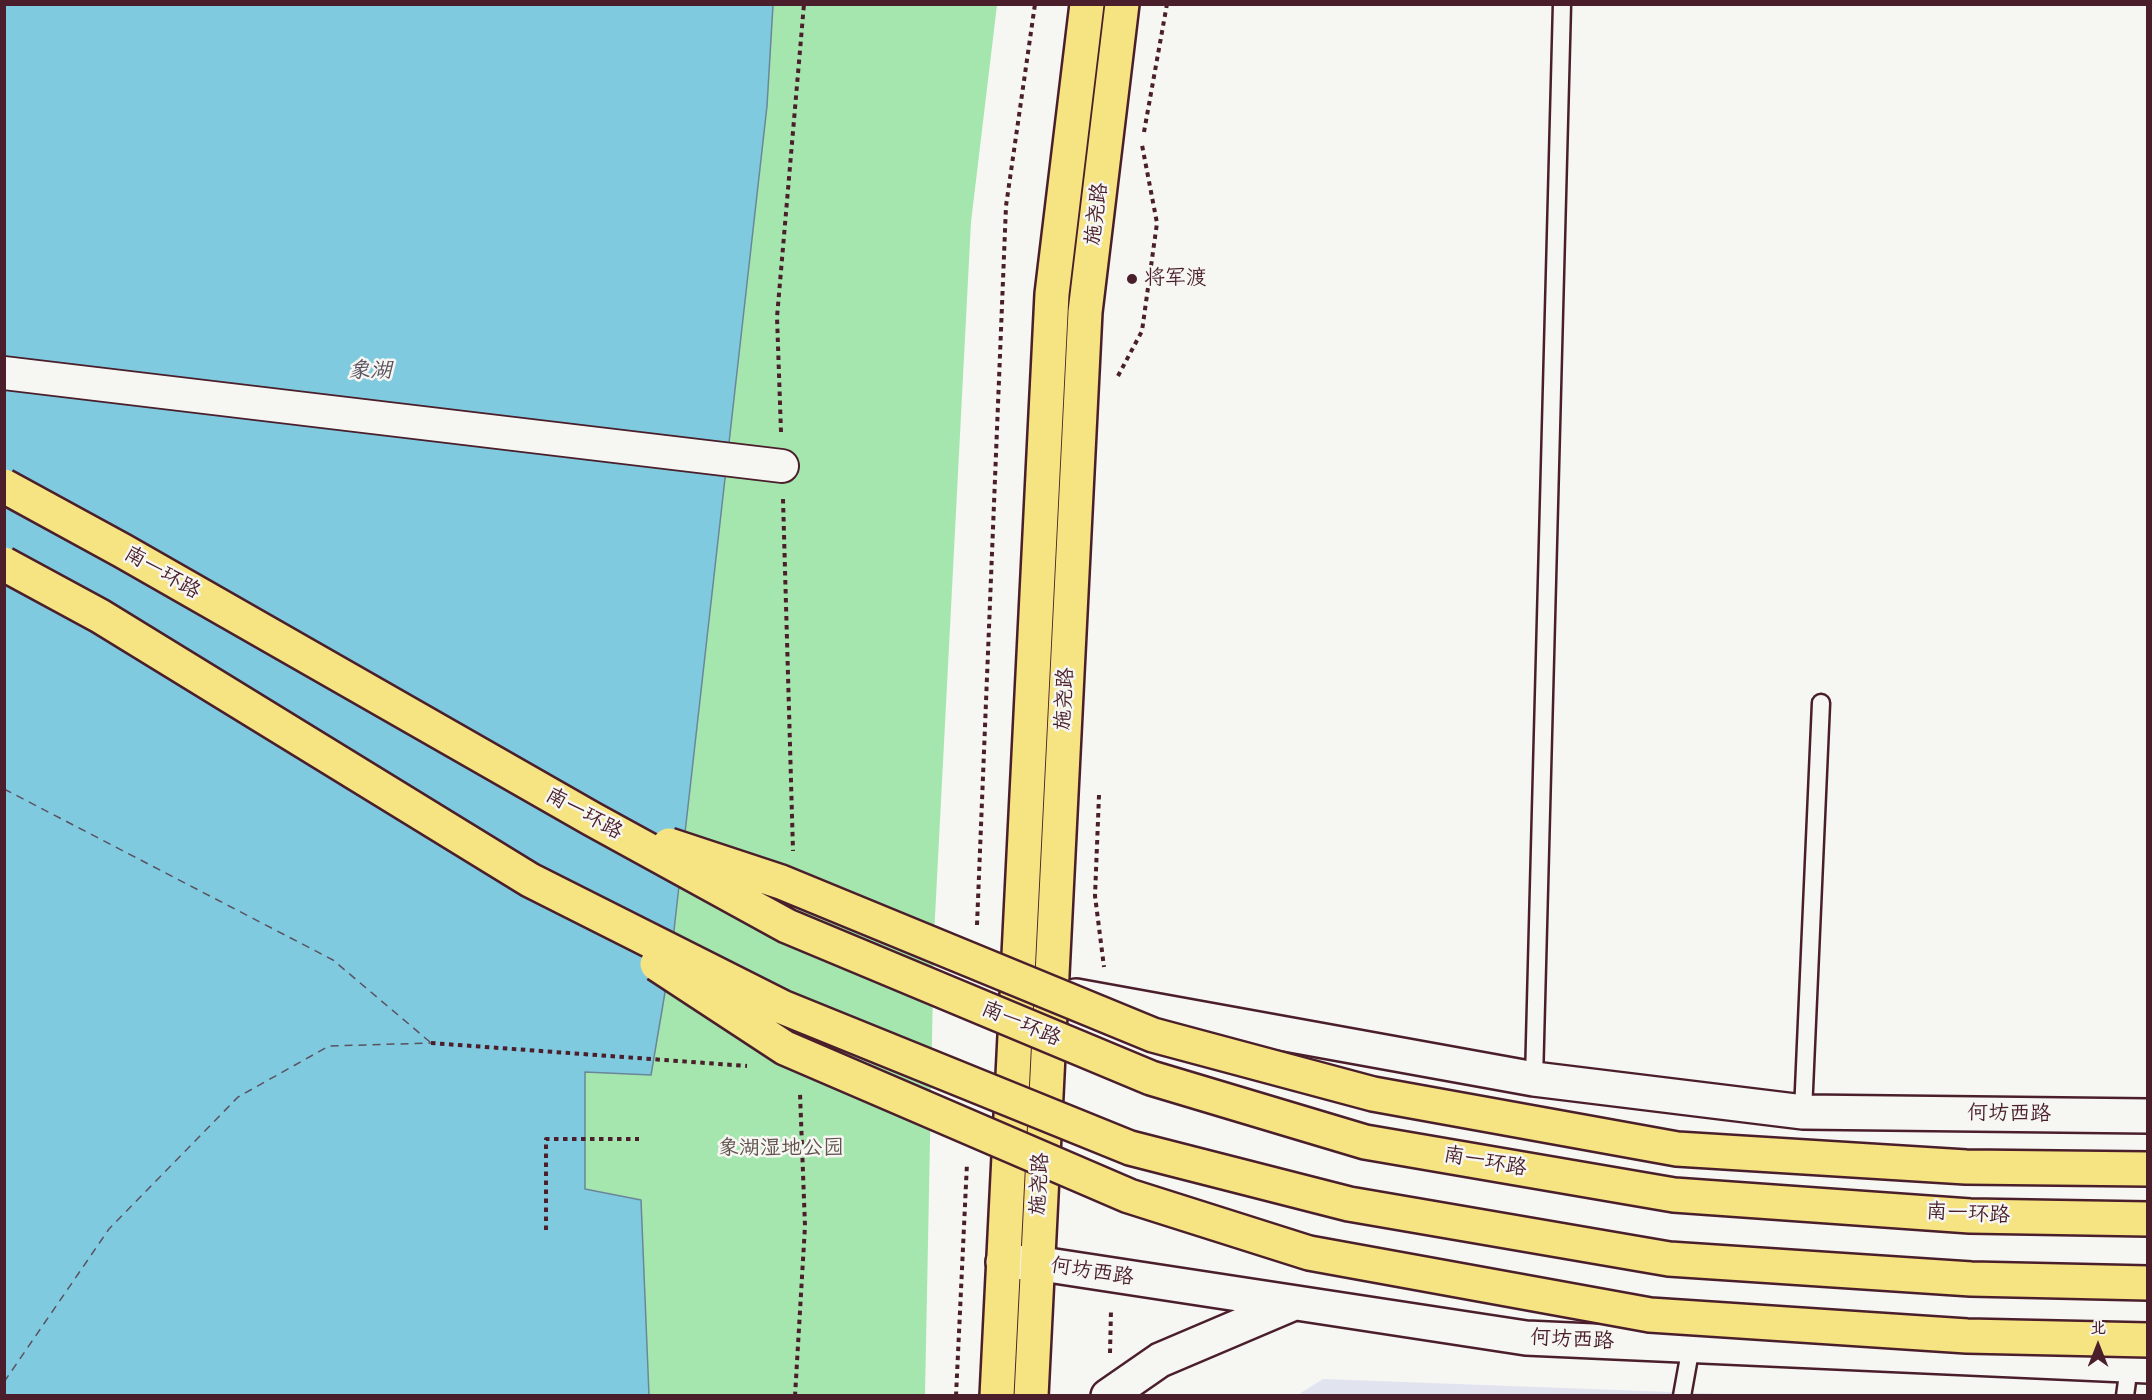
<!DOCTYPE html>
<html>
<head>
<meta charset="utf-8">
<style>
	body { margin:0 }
	#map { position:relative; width:2152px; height:1400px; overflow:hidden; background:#f6f6f2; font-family:"Shantell Sans","LXGW WenKai TC",sans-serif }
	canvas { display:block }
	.frame { position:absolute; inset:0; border:6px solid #4a1f2b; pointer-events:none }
	.north { position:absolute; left:2068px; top:1316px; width:60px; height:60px; -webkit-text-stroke:4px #f6f6f2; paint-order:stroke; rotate:0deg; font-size:16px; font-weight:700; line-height:24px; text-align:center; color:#4a1f2b }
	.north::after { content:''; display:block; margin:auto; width:21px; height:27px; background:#4a1f2b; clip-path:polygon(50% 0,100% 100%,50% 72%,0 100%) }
</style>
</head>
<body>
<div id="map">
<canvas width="2152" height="1400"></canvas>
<div class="frame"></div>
<div class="north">北</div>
</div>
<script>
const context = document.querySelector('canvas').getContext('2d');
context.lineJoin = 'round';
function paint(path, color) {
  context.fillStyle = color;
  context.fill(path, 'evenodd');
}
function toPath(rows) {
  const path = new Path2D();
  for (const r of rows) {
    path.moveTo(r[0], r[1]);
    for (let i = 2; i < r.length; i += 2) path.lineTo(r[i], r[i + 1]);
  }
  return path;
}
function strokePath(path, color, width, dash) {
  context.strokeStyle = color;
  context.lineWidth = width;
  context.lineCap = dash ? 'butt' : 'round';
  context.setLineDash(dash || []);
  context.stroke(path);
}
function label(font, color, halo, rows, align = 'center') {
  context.font = font + ' "Shantell Sans","LXGW WenKai TC",sans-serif';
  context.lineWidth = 5;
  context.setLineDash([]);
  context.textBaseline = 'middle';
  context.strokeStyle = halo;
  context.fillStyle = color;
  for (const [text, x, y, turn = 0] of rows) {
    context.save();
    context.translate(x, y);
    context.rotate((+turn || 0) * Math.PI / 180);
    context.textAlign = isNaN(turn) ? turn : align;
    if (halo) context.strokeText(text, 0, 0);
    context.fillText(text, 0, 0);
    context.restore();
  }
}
const built = toPath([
	[1323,1379,1751,1395,1296,1396]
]);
const green = toPath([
	[773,5,997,5,971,222,934,936,925,1395,649,1395,641,1200,585,1189,585,1071,651,1075,671,957,767,106]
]);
const water = toPath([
	[5,5,773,5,767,106,671,957,651,1075,585,1072,585,1189,641,1200,649,1395,5,1396,5,5]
]);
const ferry = toPath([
	[4,789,333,960,430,1042],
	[4,1382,109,1229,238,1097,329,1046,431,1043]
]);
const path = toPath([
	[1144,132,1167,4],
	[1118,376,1142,331,1157,223,1142,145],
	[781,432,777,317,804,4],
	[783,499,793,851],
	[1099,795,1095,896,1104,967],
	[977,925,1006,206,1035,4],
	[431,1043,747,1066],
	[546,1230,546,1139,639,1139],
	[1110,1353,1111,1310],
	[795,1396,805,1226,800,1093],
	[956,1396,967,1163]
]);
const lane = toPath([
	[1534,1079,1562,4],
	[1803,1112,1821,703],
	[1682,1396,1691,1346],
	[2125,1396,2129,1366]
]);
const street = toPath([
	[4,373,782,466]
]);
const secondary = toPath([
	[1076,996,1534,1079,1803,1112,2148,1116],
	[1003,1262,1035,1263,1526,1338,2148,1366],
	[1108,1396,1160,1360,1294,1303]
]);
const primary = toPath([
	[997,1396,1052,294,1087,4],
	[1031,1396,1085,312,1122,4]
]);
const highwayBridge = toPath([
	[4,486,123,551,592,819,787,926,1151,1078,1365,1142,1674,1195,1970,1216,2148,1219],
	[4,564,100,616,530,880,782,1007,1130,1148,1349,1204,1669,1259,1971,1279,2148,1283],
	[669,845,781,882,1153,1035,1373,1094,1677,1149,1966,1167,2148,1169],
	[657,964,785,1048,1129,1196,1309,1253,1650,1315,1967,1336,2148,1340]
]);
const markers = [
	[1132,279,6,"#4a1f2b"]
];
const streetNames = [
	["施尧路",1097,214,-83],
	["南一环路",162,573,30],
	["施尧路",1065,699,-87],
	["南一环路",584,814,29],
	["南一环路",1021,1024,23],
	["何坊西路",2009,1114,1],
	["南一环路",1485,1162,10],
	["施尧路",1040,1184,-87],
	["南一环路",1968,1214,3],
	["何坊西路",1092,1272,9],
	["何坊西路",1572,1340,3]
];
const poiNames = [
	["将军渡",1144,279]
];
const parkNames = [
	["象湖湿地公园",781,1149]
];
const waterNames = [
	["象湖",370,371]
];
paint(built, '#e1e3ef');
paint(green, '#a5e6af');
paint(water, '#80cae0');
strokePath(water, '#6a8698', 1.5);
strokePath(ferry, '#5a5261', 1.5, [8, 6]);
strokePath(lane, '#4a1f2b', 21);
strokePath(street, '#4a1f2b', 36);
strokePath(secondary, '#4a1f2b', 38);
strokePath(primary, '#4a1f2b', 38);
strokePath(path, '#4a1f2b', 4, [4.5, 4.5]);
strokePath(lane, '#f6f6f2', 16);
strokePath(street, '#f6f6f2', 32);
strokePath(secondary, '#f6f6f2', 33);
strokePath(primary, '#f6e381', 33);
strokePath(highwayBridge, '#4a1f2b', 38, []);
strokePath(highwayBridge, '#f6e381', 33);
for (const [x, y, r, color] of markers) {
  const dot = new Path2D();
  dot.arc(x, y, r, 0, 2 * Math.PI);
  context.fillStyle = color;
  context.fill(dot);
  strokePath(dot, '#f6f6f2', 2);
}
label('21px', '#4a1f2b', '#f6f6f2', streetNames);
label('21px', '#4a1f2b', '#f6f6f2', poiNames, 'left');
label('21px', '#61514c', '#f6f6f2', parkNames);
label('italic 22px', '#5a5261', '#f6f6f2', waterNames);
</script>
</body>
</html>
